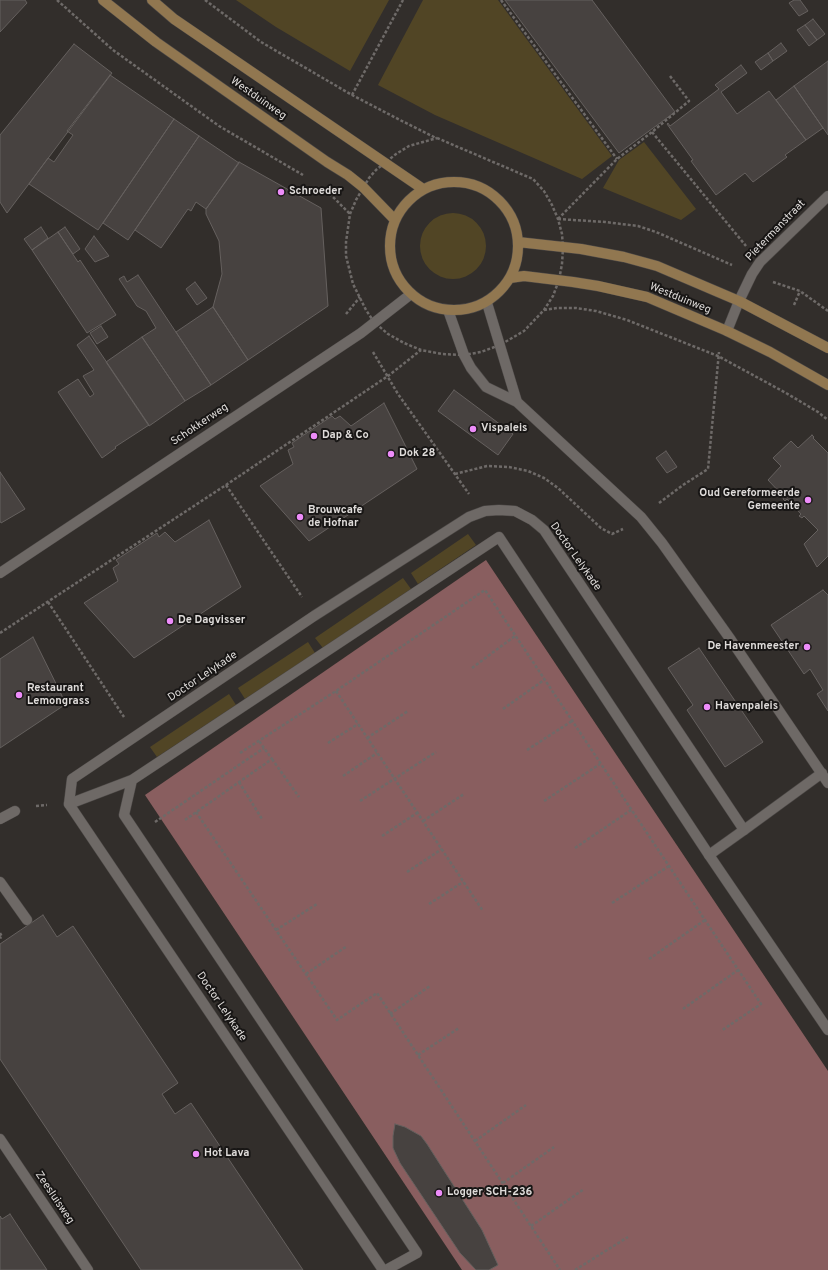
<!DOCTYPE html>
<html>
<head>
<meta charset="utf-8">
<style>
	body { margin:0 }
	canvas { display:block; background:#322e2b }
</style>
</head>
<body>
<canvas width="828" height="1270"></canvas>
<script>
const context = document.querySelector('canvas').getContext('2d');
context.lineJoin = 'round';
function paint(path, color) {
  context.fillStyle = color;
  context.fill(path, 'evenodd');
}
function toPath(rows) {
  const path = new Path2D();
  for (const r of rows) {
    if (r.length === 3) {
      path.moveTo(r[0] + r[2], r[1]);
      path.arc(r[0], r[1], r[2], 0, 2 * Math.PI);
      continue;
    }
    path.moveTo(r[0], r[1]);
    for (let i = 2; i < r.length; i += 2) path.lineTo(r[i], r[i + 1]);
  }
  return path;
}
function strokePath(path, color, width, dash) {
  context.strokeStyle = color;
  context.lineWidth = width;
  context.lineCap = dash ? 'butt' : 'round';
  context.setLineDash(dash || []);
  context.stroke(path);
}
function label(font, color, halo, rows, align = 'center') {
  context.font = font + ' Overpass,sans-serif';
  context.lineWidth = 4;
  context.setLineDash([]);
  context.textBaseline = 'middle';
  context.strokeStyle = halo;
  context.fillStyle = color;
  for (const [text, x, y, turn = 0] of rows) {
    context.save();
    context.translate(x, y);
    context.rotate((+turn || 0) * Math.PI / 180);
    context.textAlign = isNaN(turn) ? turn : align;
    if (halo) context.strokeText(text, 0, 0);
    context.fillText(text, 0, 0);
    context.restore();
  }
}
const green = toPath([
	[236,0,389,0,350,71,276,27],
	[423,0,498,0,612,156,582,179,435,115,378,85],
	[644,142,696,209,681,220,603,188,619,160],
	[453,246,33],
	[468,534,476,545,418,584,411,573],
	[403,578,411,589,323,648,315,638],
	[308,642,315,653,245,699,238,688],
	[229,694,236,705,157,757,150,747]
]);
const water = toPath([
	[486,560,828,1071,828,1270,462,1270,145,795]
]);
const building = toPath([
	[0,0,25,0,27,3,0,32,0,0],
	[505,0,592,0,675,112,619,153,505,0],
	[794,0,800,0,808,11,799,16,789,3,794,0],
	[813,19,825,34,817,40,805,25,813,19],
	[805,25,817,40,809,46,797,30,805,25],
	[781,43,787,51,773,61,768,53,781,43],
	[74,44,112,73,7,213,0,202,0,135,74,44],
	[768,53,773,61,761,70,755,62,768,53],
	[828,61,828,135,794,86,828,61],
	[741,65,747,73,721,92,737,114,769,91,806,140,785,155,787,157,753,182,745,173,716,195,691,161,693,160,667,124,668,123,670,126,719,89,715,85,741,65],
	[110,75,174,119,98,230,29,184,48,158,54,162,73,135,67,131,110,75],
	[794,86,823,128,806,140,776,100,794,86],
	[174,119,199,136,128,240,103,223,174,119],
	[199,136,239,163,206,209,196,202,191,211,188,209,161,248,135,230,199,136],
	[239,162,321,208,328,306,248,360,213,307,222,274,219,241,206,214,206,209,239,162],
	[41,227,48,238,32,250,24,239,41,227],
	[65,227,80,249,73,254,58,232,65,227],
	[58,232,78,262,80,260,116,315,87,333,32,250,58,232],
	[94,236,109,256,95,262,85,249,94,236],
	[138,275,211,385,185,401,142,337,156,328,146,311,137,306,119,279,124,276,127,282,138,275],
	[195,282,207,298,197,305,186,289,195,282],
	[213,307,248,360,211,385,176,332,213,307],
	[101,326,108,337,97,344,90,333,101,326],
	[89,336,149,425,115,447,116,448,102,458,58,392,78,379,90,397,94,394,83,376,94,370,77,345,89,336],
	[142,337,185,401,149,426,106,362,142,337],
	[454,390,513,434,498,455,438,411,454,390],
	[384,403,417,469,309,541,260,486,293,464,288,450,294,447,292,443,332,416,335,419,340,416,351,426,384,403],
	[812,435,814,437,813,438,828,453,828,556,817,567,804,544,818,530,804,516,802,518,799,516,801,514,787,499,785,501,783,499,784,497,768,480,781,466,773,458,791,441,798,448,812,435],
	[666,451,677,467,667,473,656,458,666,451],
	[0,472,25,509,1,523,0,521,0,472],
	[209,520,241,587,134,658,84,603,118,581,113,568,119,564,116,560,157,533,159,537,165,532,175,542,209,520],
	[823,590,828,595,828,711,817,694,823,690,810,669,804,674,771,625,823,590],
	[33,637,66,704,0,748,0,659,33,637],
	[699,648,763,742,725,767,687,710,693,705,668,668,699,648],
	[43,915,57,937,73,926,178,1083,162,1094,175,1114,191,1103,303,1270,141,1270,0,1059,0,944,43,915],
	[395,1124,405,1127,421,1136,427,1144,482,1230,498,1265,489,1270,476,1270,460,1253,400,1163,393,1148,393,1136,395,1124],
	[10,1214,25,1237,47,1270,0,1270,0,1216,2,1219,10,1214]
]);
const path = toPath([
	[57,0,113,50,219,126,303,175],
	[205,0,261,42,352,95,400,120,436,138],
	[501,0,617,159],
	[352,95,403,0],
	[652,132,746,246],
	[437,138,533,179,544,191,552,205,558,219,562,234,563,248,562,264,559,280,553,296,544,310,524,331,500,345,481,352,464,355,442,354,421,350,404,343,388,334,374,322,366,310,353,284,346,256,346,242,350,214,356,200,369,178,376,170,396,154,409,146,437,138],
	[326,190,350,214],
	[558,219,605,222,638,226,656,232,732,265],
	[558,219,617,159,652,132,689,101,670,76],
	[773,282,800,291,828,311],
	[794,305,800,291],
	[544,310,557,308,576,308,596,311,627,320,718,356,786,393,818,412,828,420],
	[346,314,360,297],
	[373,352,398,394,469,494],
	[455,474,487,466,509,467,528,471,544,478,558,488,601,528,612,534,623,529],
	[226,485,302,597],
	[659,503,683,485,708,469,719,352],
	[48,602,124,717],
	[0,633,226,485,388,376,421,350],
	[472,668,515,636],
	[336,691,483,911],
	[503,709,544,680],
	[367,738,408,711],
	[328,743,358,724],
	[527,750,572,721],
	[240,753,336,691,485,590,761,1004,721,1031],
	[272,759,299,797],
	[343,776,377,753],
	[239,782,262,819],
	[360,801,436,752],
	[544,801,600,764],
	[36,806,47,805],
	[196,812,337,1020,377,993,560,1270],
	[185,820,272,759,259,741],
	[423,821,464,794],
	[155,822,264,748],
	[382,836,417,813],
	[575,848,631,810],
	[407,872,442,849],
	[612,903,669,866],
	[429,904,463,882],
	[276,930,317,904],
	[0,933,2,937,0,938],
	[649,959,705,920],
	[306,974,347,946],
	[683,1009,738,970],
	[390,1014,430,986],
	[418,1055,459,1028],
	[475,1141,526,1105],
	[503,1183,554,1147],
	[531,1226,584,1189],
	[575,1270,628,1237]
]);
const service = toPath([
	[709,855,744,830]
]);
const pedestrian = toPath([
	[727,331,739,301,752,274,760,262,828,196],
	[132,780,124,815,417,1253,386,1270],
	[69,804,132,780,499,537,709,855,828,1030],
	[0,819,15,811],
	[0,882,27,920]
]);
const minor = toPath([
	[487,303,517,402],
	[448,310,464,355,471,368,486,387,517,402,641,517,662,543,731,640,828,783],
	[0,573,361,333,411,294],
	[0,1139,88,1270],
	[383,1270,69,804,72,779,314,616,469,517,485,511,499,510,515,511,532,520,544,530,744,830,822,773]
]);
const secondary = toPath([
	[103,0,156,42,327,162,348,175,363,187,395,220],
	[152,0,174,19,423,189],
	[454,246,64],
	[518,242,581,249,624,257,657,266,739,301,828,348],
	[510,278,524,276,573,282,598,286,647,297,727,331,770,352,828,385]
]);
const markers = [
	[281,192,4,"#ed8cf9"],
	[473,429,4,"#ed8cf9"],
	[314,436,4,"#ed8cf9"],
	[391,454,4,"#ed8cf9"],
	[808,500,4,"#ed8cf9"],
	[300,517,4,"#ed8cf9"],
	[170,621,4,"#ed8cf9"],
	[807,647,4,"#ed8cf9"],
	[19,695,4,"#ed8cf9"],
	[707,707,4,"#ed8cf9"],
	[196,1154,4,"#ed8cf9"],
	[439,1193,4,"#ed8cf9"]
];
const streetNames = [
	["Westduinweg",258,99,35],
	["Pietermanstraat",776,231,-46],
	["Westduinweg",680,299,22],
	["Schokkerweg",200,425,-34],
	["Doctor Lelykade",575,557,55],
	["Doctor Lelykade",203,677,-34],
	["Doctor Lelykade",221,1007,56],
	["Zeesluisweg",54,1198,56]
];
const poiNames = [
	["Schroeder",289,192],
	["Vispaleis",481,429],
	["Dap & Co",322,436],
	["Dok 28",399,454],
	["Oud Gereformeerde",800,494,"right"],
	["Gemeente",800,507,"right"],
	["Brouwcafe",308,511],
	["de Hofnar",308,524],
	["De Dagvisser",178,621],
	["De Havenmeester",799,647,"right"],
	["Restaurant",27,689],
	["Lemongrass",27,702],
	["Havenpaleis",715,707],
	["Hot Lava",204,1154],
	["Logger SCH-236",447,1193]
];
paint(green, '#514525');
paint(water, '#895e5f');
paint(building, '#474240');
strokePath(building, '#65605e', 1);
strokePath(service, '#4d4947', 11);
strokePath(pedestrian, '#4d4947', 11);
strokePath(minor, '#4d4947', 11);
strokePath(secondary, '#4d4947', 11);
strokePath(path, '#6e6a68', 2.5, [3, 2]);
strokePath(service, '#6e6966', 10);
strokePath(pedestrian, '#6e6966', 10);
strokePath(minor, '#6e6966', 10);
strokePath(secondary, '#917750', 10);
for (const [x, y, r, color] of markers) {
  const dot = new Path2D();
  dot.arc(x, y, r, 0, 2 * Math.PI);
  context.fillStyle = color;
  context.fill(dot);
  strokePath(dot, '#181615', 1.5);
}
label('11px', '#dfdcda', '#181615', streetNames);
label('bold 11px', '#dfdcda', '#181615', poiNames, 'left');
</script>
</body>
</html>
